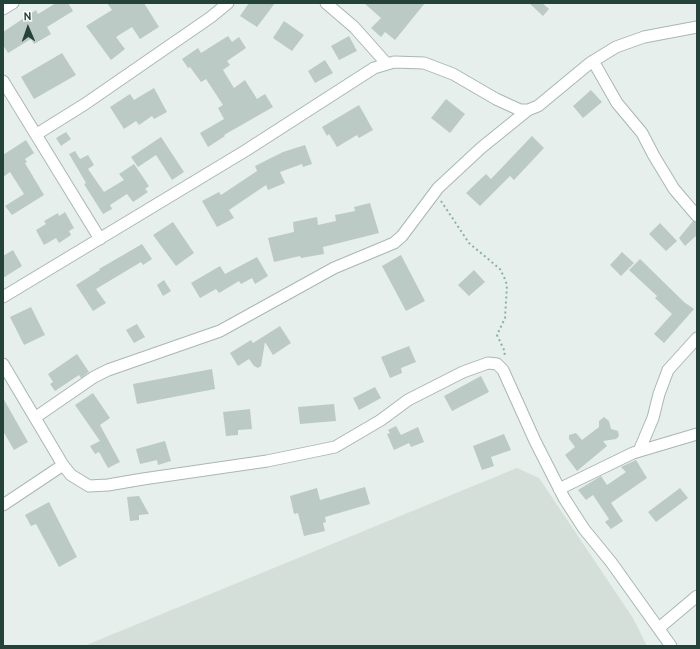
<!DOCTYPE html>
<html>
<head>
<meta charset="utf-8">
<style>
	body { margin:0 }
	#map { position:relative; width:700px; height:649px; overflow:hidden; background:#e6efeb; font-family:Cabin,sans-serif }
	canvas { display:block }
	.frame { position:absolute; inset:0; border:4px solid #24423a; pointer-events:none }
	.north { position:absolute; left:8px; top:8px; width:40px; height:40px; -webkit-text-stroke:3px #f7fbf9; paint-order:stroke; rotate:358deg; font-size:11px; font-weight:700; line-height:16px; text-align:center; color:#24423a }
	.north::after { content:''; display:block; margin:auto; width:14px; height:18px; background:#24423a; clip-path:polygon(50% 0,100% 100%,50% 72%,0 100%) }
</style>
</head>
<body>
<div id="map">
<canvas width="700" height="649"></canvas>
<div class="frame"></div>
<div class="north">N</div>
</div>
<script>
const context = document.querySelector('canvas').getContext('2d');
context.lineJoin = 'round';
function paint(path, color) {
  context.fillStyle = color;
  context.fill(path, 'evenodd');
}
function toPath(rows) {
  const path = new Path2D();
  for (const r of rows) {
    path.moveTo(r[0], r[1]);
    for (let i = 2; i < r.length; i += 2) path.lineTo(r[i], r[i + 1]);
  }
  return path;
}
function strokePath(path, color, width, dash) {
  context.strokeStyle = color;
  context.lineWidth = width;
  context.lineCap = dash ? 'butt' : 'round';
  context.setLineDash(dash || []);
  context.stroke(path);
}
const built = toPath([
	[517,468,539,478,633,618,647,646,84,646]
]);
const building = toPath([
	[56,3,68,3,73,11,47,27,51,34,34,44,31,39,8,53,3,45,3,32,36,10,38,14],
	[107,3,144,3,159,27,140,39,132,27,116,37,125,49,111,60,86,26,112,10],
	[249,3,275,3,257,27,240,16],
	[364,3,425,3,395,40,385,32,381,37,371,28,381,18],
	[529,3,542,3,549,9,543,16],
	[284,21,304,35,292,51,273,38],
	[228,36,232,42,239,37,246,48,227,61,230,65,223,70,234,88,245,80,257,99,265,94,273,107,224,135,225,136,208,147,200,133,224,119,218,108,223,105,206,79,201,82,190,67,188,68,182,59,198,48,201,53],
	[349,36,357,51,339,60,331,46],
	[62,53,76,75,34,99,21,77],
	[325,60,333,73,315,83,308,71],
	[154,88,167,112,154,119,152,116,139,125,136,121,124,129,110,107,130,94,134,100],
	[591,90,602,102,583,118,573,106],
	[446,99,465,114,450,133,431,118],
	[359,105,373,130,359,138,357,135,337,147,329,134,327,136,322,127],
	[66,132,71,139,61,146,56,138],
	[532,136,544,148,514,180,510,176,480,206,466,193,486,174,491,179],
	[161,137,184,172,172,180,156,155,138,167,131,157],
	[26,140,34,153,25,159,27,162,25,163,44,195,12,215,5,206,24,194,10,172,3,177,3,155],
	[305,145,312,164,303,167,302,164,280,172,285,183,268,190,266,185,229,210,234,218,217,227,202,201,219,192,221,195,257,171,255,166,283,152],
	[75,151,80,159,88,155,94,165,88,169,104,192,124,180,119,174,134,164,149,186,145,189,148,192,133,202,127,194,110,205,112,209,103,214,84,184,86,183,69,154],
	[370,203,379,233,323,247,324,254,301,258,300,256,274,262,268,238,294,232,293,222,317,217,318,225,336,221,335,215,355,211,354,207],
	[65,212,74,228,69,231,71,235,59,243,56,238,44,245,36,230,46,224,44,221,58,213,59,216],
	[693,221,697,223,697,235,685,246,679,238],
	[173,222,194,253,176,266,153,235],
	[660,223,677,241,666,251,649,234],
	[142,244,152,259,143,265,141,262,96,289,106,303,93,311,76,285,100,270,99,269],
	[13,250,22,266,3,278,3,256],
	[622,252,634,263,621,276,610,265],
	[401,255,425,301,406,311,382,266],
	[257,257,268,276,255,284,252,278,241,284,239,281,219,293,216,289,200,298,191,283,220,266,225,274],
	[640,259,684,302,694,309,664,343,654,334,672,314,655,298,657,296,629,270],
	[474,270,485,282,469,296,458,285],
	[164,280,171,291,163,296,157,285],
	[31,307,45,335,24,345,10,317],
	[137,324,145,337,134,343,126,330],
	[280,326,291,343,273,355,265,342,261,366,258,368,254,366,249,359,238,366,230,353,251,340,253,343],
	[409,346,416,362,401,368,402,373,390,378,381,357],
	[77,354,89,372,81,378,79,375,55,391,50,384,53,382,48,374],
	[212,369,215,389,137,404,133,384],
	[481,376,489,392,452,411,444,396],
	[375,387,381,398,359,410,353,398],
	[93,393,110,418,100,425,120,462,108,468,99,452,95,454,90,446,100,441,75,405],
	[3,398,28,442,14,450,3,431],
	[334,404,336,421,300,424,298,407],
	[250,409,252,429,238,430,238,435,226,436,223,412],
	[604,417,609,421,611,429,618,431,619,436,616,439,603,441,607,446,577,471,565,455,575,447,569,439,569,435,576,433,582,440,599,427,599,421],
	[396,426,401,435,418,427,424,442,411,447,409,443,394,450,387,434,390,433,388,430],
	[504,434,511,450,491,457,494,466,482,470,473,446],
	[165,441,171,461,158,465,157,460,140,464,136,449],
	[636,460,647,478,611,503,623,521,611,529,605,522,609,519,593,495,586,500,578,490,601,476,607,485,626,472,621,467],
	[365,487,370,504,325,517,326,522,323,523,325,531,304,536,298,513,294,514,290,496,317,488,320,500],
	[680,488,688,498,656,522,648,512],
	[139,496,149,514,139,515,139,520,130,521,127,497],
	[49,502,77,557,59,567,36,524,31,526,25,515]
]);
const path = toPath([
	[441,201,469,243,500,269,504,277,507,285,505,318,497,335,505,352,504,357]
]);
const minor = toPath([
	[326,3,354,27,387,64],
	[3,9,13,3],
	[593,61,617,103,642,133,654,156,674,189,697,216],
	[3,81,100,239],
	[37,134,85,104,211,17,228,3],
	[3,297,245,151,374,68,394,62,424,63,453,74,496,99,520,110,528,110,538,106,590,63,616,47,644,37,697,27],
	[3,364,63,465,71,475,89,486,108,485,143,479,267,461,335,447,381,420,408,400,463,372,488,363,497,364,503,370,535,441,564,498,584,529,611,562,671,646],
	[36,417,94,377,108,370,220,331,334,268,394,243,402,236,438,188,481,148,528,110],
	[639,451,653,418,659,394,668,370,697,338],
	[559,489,633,453,697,434],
	[3,505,63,465],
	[659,628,697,596]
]);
paint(built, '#d4dfda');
paint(building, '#bbcac4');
strokePath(minor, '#a8b8b2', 13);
strokePath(path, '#86b3a5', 2, [2, 3]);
strokePath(minor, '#fff', 11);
</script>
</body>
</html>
